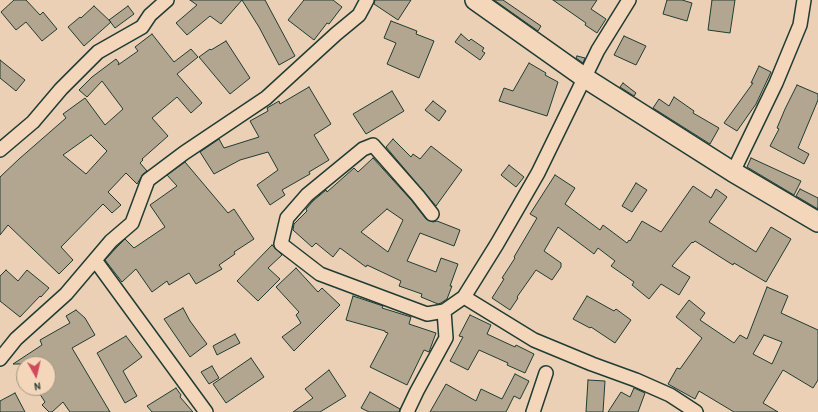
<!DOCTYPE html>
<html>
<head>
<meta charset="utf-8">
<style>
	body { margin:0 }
	#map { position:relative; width:818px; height:412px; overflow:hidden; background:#ebd0b5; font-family:"Patrick Hand",sans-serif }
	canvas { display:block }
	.north { position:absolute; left:16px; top:356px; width:40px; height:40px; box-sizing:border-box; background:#f4d6ba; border:1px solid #9f9984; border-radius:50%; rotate:172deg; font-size:11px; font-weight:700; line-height:16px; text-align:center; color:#1f3d34 }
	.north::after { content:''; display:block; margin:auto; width:14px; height:18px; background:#d1495b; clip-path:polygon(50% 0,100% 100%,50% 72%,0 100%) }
</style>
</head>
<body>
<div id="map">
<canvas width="818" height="412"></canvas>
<div class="north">N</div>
</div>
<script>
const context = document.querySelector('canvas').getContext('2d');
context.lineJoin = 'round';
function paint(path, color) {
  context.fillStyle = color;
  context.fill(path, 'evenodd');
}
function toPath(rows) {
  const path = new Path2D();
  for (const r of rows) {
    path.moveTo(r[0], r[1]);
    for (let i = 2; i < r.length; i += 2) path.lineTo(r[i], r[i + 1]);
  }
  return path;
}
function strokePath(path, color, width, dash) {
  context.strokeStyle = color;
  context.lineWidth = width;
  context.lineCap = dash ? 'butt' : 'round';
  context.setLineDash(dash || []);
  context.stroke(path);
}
const building = toPath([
	[14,0,26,0,40,15,43,12,57,29,42,41,26,22,16,30,1,12,14,0],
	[190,0,242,0,221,24,210,16,187,35,176,23,197,5,190,0],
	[242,0,265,0,295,56,279,65,259,27,242,0],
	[304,0,333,0,342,7,329,24,327,23,314,40,288,20,304,0],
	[375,0,411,0,398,20,374,4,375,0],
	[494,0,503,0,541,26,538,31,494,0],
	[553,0,597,0,591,9,606,19,597,33,585,25,586,23,553,0],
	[667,0,682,0,692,3,687,21,663,14,667,0],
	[712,0,735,0,730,33,708,30,712,0],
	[94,6,111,22,84,46,68,27,80,17,81,18,94,6],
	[128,6,134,14,115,28,109,20,128,6],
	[391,21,417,31,416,34,434,41,419,78,387,64,396,43,384,38,391,21],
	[152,34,174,62,191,49,198,57,177,74,202,103,191,113,177,97,152,118,168,136,142,159,143,160,140,163,147,171,143,174,137,184,126,173,108,192,121,205,112,213,103,204,61,247,73,260,59,274,8,225,0,235,0,177,19,159,66,118,63,114,85,98,105,125,123,109,102,81,87,97,79,90,92,77,116,59,119,63,118,65,138,51,135,47,152,34],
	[91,135,107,151,86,174,63,155,91,135],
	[461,34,469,41,471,39,484,48,482,51,485,53,480,60,455,42,461,34],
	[624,36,646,46,636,65,614,55,624,36],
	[226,41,250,78,230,94,199,57,210,49,211,50,226,41],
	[577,56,585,58,583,63,576,58,577,56],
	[0,60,25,80,16,91,0,78,0,60],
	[529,63,546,73,545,75,558,82,547,116,499,101,504,88,513,91,529,63],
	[759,66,771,72,756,104,737,131,724,123,753,83,751,83,759,66],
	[623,83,636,93,634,96,620,87,623,83],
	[797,85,818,94,818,100,798,148,809,154,804,164,770,146,779,129,777,128,785,109,797,85],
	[309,87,331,124,314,135,329,160,309,172,310,174,282,190,285,195,270,205,257,185,278,170,268,152,240,160,214,174,200,152,219,139,224,148,259,137,250,121,268,111,267,108,279,101,280,104,309,87],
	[392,91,404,111,366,134,353,114,392,91],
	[674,97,694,111,693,113,719,128,710,144,653,108,659,99,669,106,674,97],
	[433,101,446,111,439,121,425,110,433,101],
	[393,139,411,157,413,154,420,159,431,146,462,170,436,206,386,147,393,139],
	[373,158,412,201,426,219,433,222,437,221,460,230,454,246,420,233,407,261,436,272,441,258,458,264,450,286,452,286,447,299,441,303,438,304,421,297,422,294,399,286,401,281,367,265,366,267,340,248,333,257,316,243,312,247,293,230,294,224,307,211,306,209,313,201,326,190,327,192,354,168,358,172,373,158],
	[387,209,403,220,388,252,361,232,387,209],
	[751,158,801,181,794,195,747,167,751,158],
	[185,162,228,213,234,209,254,239,234,252,235,254,219,265,222,269,196,284,189,273,169,285,167,281,152,292,136,269,122,282,105,260,117,247,125,239,134,248,165,227,150,205,177,186,167,175,185,162],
	[509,165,524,177,516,187,501,175,509,165],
	[555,175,575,188,565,204,600,230,603,225,627,243,629,240,630,241,642,221,661,232,693,186,711,198,716,189,727,197,709,222,756,252,771,227,791,239,766,282,734,263,733,265,695,241,693,243,692,242,672,266,690,277,679,295,661,284,649,299,632,285,634,282,611,266,615,261,598,248,594,254,558,227,544,251,561,263,561,267,552,280,536,270,517,297,518,298,510,310,492,298,504,279,502,278,515,258,514,257,537,218,530,214,555,175],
	[636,183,647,190,632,212,622,206,636,183],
	[800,189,818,198,818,209,796,196,800,189],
	[272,245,282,255,268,268,280,279,258,301,237,281,272,245],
	[296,268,318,292,322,288,340,305,294,351,282,337,301,323,296,315,299,312,276,287,296,268],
	[6,270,18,281,27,270,49,288,41,297,40,296,20,317,0,301,0,276,6,270],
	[767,287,788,296,781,313,818,330,818,380,813,388,783,370,763,403,778,412,734,412,699,391,695,399,668,384,677,368,680,369,702,338,676,317,689,300,705,313,700,320,734,343,740,335,747,339,767,287],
	[764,335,782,342,772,364,753,354,764,335],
	[353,296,383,306,382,308,411,317,409,324,436,333,429,352,424,350,407,385,370,367,388,333,385,332,385,331,346,320,353,296],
	[587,296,614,311,616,309,631,320,615,343,591,327,590,328,573,319,587,296],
	[183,308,190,321,207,344,190,357,164,319,183,308],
	[76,310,85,318,95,335,72,348,110,412,70,412,63,402,52,412,49,412,42,405,45,402,36,388,48,388,48,364,13,364,42,345,40,340,70,323,66,316,76,310],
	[470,315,491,325,487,334,515,347,516,345,534,354,525,373,507,365,508,363,479,350,468,370,450,361,463,337,459,336,470,315],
	[235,334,240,343,217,355,213,346,235,334],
	[126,336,142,357,123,371,137,396,125,403,97,353,126,336],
	[251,358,264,377,226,403,213,384,251,358],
	[212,366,219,378,209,384,201,372,212,366],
	[329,370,346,396,320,412,293,412,313,398,305,389,329,370],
	[515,374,529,381,520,399,514,396,506,412,430,412,446,384,476,401,481,389,502,399,515,374],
	[588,380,605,381,603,412,586,412,588,380],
	[176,388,181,395,180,397,193,412,152,412,147,406,176,388],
	[634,388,645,393,638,412,608,412,621,392,630,397,634,388],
	[370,392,400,409,399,412,369,412,361,408,370,392],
	[15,393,25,412,0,412,0,401,15,393]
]);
const street = toPath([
	[0,150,33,122,61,89,98,52,142,27,150,15,167,0],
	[733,172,776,83,800,25,804,0],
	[432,214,418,196,373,145,363,149,307,195,287,218,281,244,320,274,427,314,444,311,464,297,497,244,538,173,598,50,629,0],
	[95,260,206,412],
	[464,297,534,340,592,364,636,380,670,395,696,412],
	[0,359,16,339,66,294,111,241,132,223,148,180,184,153,266,98,336,34,359,15,367,0],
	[407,412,417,391,446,338,444,311],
	[533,412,546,373]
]);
const secondary = toPath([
	[475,0,585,78,733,172,818,222]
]);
paint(building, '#b2a690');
strokePath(building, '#1f3d34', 1);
strokePath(street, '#1f3d34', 16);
strokePath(secondary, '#1f3d34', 22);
strokePath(street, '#f4d6ba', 13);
strokePath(secondary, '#f4d6ba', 19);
</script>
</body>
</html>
